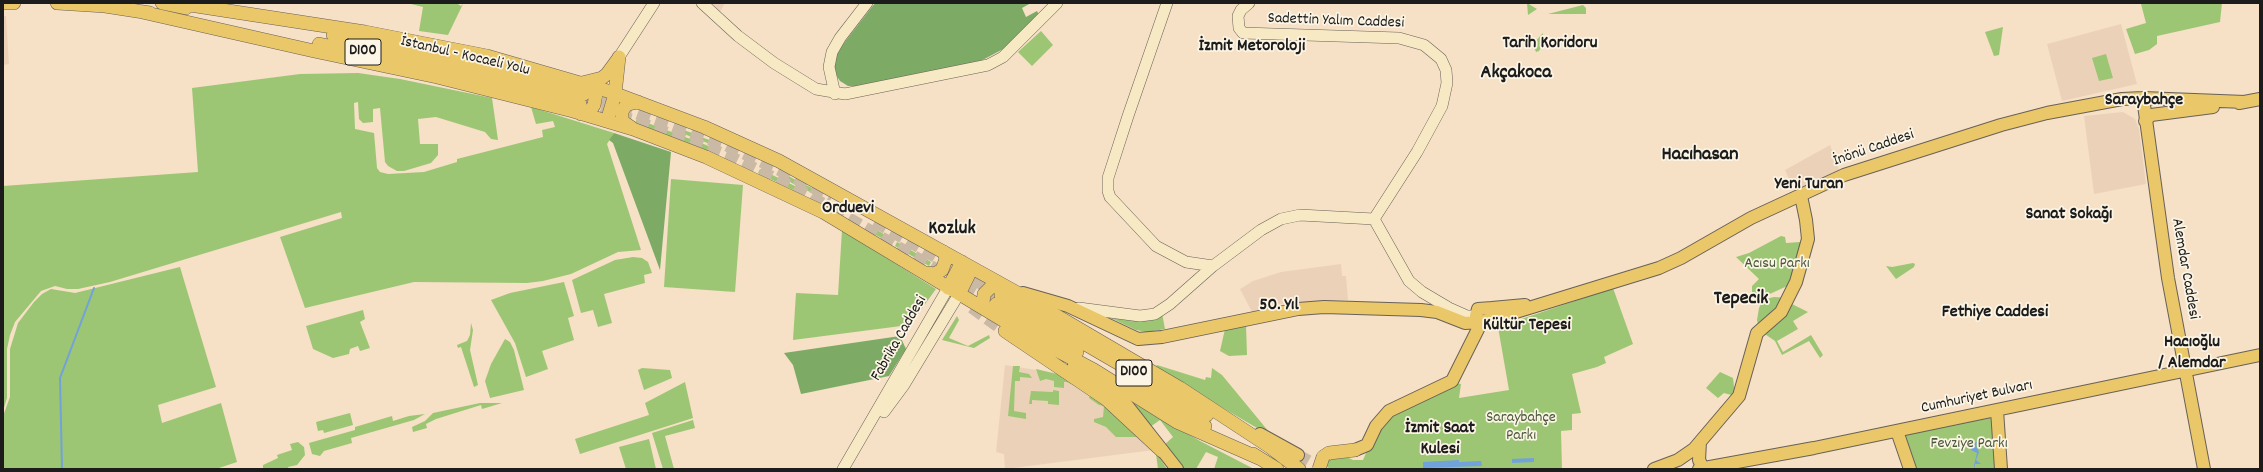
<!DOCTYPE html>
<html>
<head>
<meta charset="utf-8">
<style>
	body { margin:0 }
	#map { position:relative; width:2263px; height:472px; overflow:hidden; background:#f6e0c6; font-family:Dekko,sans-serif }
	canvas { display:block }
	.frame { position:absolute; inset:0; border:4px solid #1c1c1c; pointer-events:none }
</style>
</head>
<body>
<div id="map">
<canvas width="2263" height="472"></canvas>
<div class="frame"></div>
</div>
<script>
const context = document.querySelector('canvas').getContext('2d');
context.lineJoin = 'round';
function paint(path, color) {
  context.fillStyle = color;
  context.fill(path, 'evenodd');
}
function toPath(rows) {
  const path = new Path2D();
  for (const r of rows) {
    path.moveTo(r[0], r[1]);
    for (let i = 2; i < r.length; i += 2) path.lineTo(r[i], r[i + 1]);
  }
  return path;
}
function strokePath(path, color, width, dash) {
  context.strokeStyle = color;
  context.lineWidth = width;
  context.lineCap = dash ? 'butt' : 'round';
  context.setLineDash(dash || []);
  context.stroke(path);
}
function label(font, color, halo, rows, align = 'center') {
  context.font = font + ' Dekko,sans-serif';
  context.lineWidth = 3.5;
  context.setLineDash([]);
  context.textBaseline = 'middle';
  context.strokeStyle = halo;
  context.fillStyle = color;
  for (const [text, x, y, turn = 0] of rows) {
    context.save();
    context.translate(x, y);
    context.rotate((+turn || 0) * Math.PI / 180);
    context.textAlign = isNaN(turn) ? turn : align;
    if (halo) context.strokeText(text, 0, 0);
    context.fillText(text, 0, 0);
    context.restore();
  }
}
const built = toPath([
	[712,3,725,3,720,12],
	[3,16,6,16,9,64,3,65],
	[2121,24,2137,84,2062,101,2047,44],
	[2123,112,2135,119,2139,129,2146,184,2094,194,2084,116],
	[1830,145,1840,172,1796,194,1785,170],
	[1341,264,1342,276,1346,276,1348,300,1279,304,1252,312,1240,289,1253,281,1281,272],
	[1005,365,1055,373,1083,386,1154,450,1005,469,1004,454,996,452]
]);
const green = toPath([
	[407,3,456,3,461,6,463,4,448,35,419,31,423,7],
	[1527,3,1537,9,1528,15],
	[2146,3,2222,3,2220,22,2157,36,2157,44,2149,50,2135,54,2126,29,2146,23,2141,4],
	[1583,5,1586,8,1586,14,1548,14],
	[2003,27,1999,55,1994,56,1985,32],
	[1041,31,1053,45,1032,66,1018,52],
	[1543,33,1542,46,1539,51,1536,52,1533,44],
	[2106,54,2113,78,2099,81,2092,58],
	[358,73,400,79,492,98,498,140,491,139,485,132,436,117,418,119,420,144,438,144,438,155,431,163,404,171,397,171,388,166,385,162,380,108,373,109,373,122,363,123,359,119,358,102,354,103,355,129,374,133,377,168,380,172,388,174,424,172,457,162,457,159,543,137,542,130,555,127,553,121,536,124,531,107,614,133,607,144,641,250,618,252,571,274,543,281,527,283,414,282,305,308,280,237,342,218,341,212,110,282,78,289,67,289,55,286,41,291,15,322,10,335,7,349,7,398,3,411,3,186,198,172,192,88,300,74],
	[637,119,693,140,691,144,635,123],
	[678,128,695,134,694,138,677,131],
	[701,137,718,143,717,147,700,140],
	[699,142,713,148,711,152,697,146],
	[760,169,799,188,797,192,758,173],
	[785,174,801,183,799,187,783,178],
	[671,179,743,185,735,292,664,287],
	[806,185,822,193,820,197,804,189],
	[872,227,892,239,890,243,869,231],
	[842,230,936,289,912,322,901,326,793,340,796,293,838,295],
	[1781,236,1785,237,1786,243,1800,242,1808,239,1796,282,1761,298,1752,292,1752,286,1759,279,1736,257,1749,253],
	[897,242,931,262,929,266,895,246],
	[633,257,642,258,648,262,652,273,644,275,645,283,604,294,612,323,598,327,593,310,581,313,572,280,615,260],
	[1913,263,1915,264,1914,267,1896,279,1886,266,1892,267],
	[180,267,216,387,158,405,162,423,221,403,237,462,216,469,3,469,3,416,10,397,10,349,18,323,34,302,42,294,51,289,75,293],
	[564,282,574,316,568,318,574,340,542,351,548,369,526,377,515,343,491,300,510,293],
	[1613,288,1633,344,1604,357,1606,363,1597,367,1572,374,1581,413,1572,414,1572,430,1561,431,1562,469,1331,469,1325,466,1326,458,1342,455,1353,460,1363,460,1370,444,1384,420,1455,383,1461,384,1459,398,1509,390,1498,327],
	[1774,297,1789,298,1788,302,1808,312,1793,321,1798,329,1777,341,1783,352,1811,335,1823,355,1820,358,1809,341,1782,355,1775,341,1759,330,1757,320,1759,308,1763,300],
	[363,310,365,319,360,322,370,348,360,351,358,346,350,349,349,354,333,358,313,349,306,326],
	[1162,313,1165,329,1147,332,1136,330,1111,318],
	[957,316,959,320,949,338,968,346,989,335,990,338,974,348,942,340],
	[471,323,473,330,470,350,478,385,474,387,461,347,458,348,457,345,467,341,470,335],
	[1246,325,1247,355,1229,356,1220,351,1225,329],
	[505,339,510,342,514,350,524,390,490,398,485,381,491,364],
	[1157,365,1205,380,1206,377,1211,378,1212,368,1222,375,1274,438,1155,368],
	[1013,366,1020,366,1019,372,1029,374,1032,378,1020,377,1020,381,1015,381,1014,411,1026,413,1026,419,1008,416],
	[642,368,670,370,672,378,644,390,638,370],
	[1036,369,1065,376,1083,390,1067,382,1064,382,1064,388,1054,387,1054,381,1046,379,1040,381],
	[1720,372,1733,378,1735,396,1724,393,1718,398,1706,388],
	[685,382,693,418,580,454,575,439,649,415,645,403],
	[1053,390,1059,391,1059,405,1048,404,1048,401,1032,400,1032,404,1029,404,1031,391,1053,392],
	[1091,393,1138,437,1116,437,1106,427,1094,422,1094,419,1103,417,1104,406,1099,405,1089,398],
	[1130,400,1200,441,1254,469,1214,469,1218,457,1206,452,1196,469,1184,469,1164,445,1173,437,1160,420,1150,427],
	[480,403,502,403,482,409,481,405,436,419,426,424,427,428,413,432,412,427,425,421,433,413],
	[350,413,353,425,324,433,323,430,318,431,316,422],
	[425,414,414,420,351,438,352,443,324,451,320,456,312,454,309,443,355,430,355,427,392,416,393,421,409,416],
	[1993,414,1996,469,1913,469,1901,434],
	[693,420,695,428,665,436,674,469,663,469,652,433],
	[649,439,656,469,626,469,619,447],
	[298,442,304,447,305,455,297,465,288,467,289,469,263,469,263,465,278,458,277,455,292,450,290,444],
	[1156,454,1157,454,1167,469,1158,469]
]);
const forest = toPath([
	[875,3,1031,3,1022,8,1026,17,1037,11,1039,15,1007,47,975,64,857,86,848,86,840,81,836,75,834,63,837,52],
	[614,133,671,152,660,270,613,143,609,140],
	[900,336,906,349,889,376,801,394,793,365,784,353]
]);
const water = toPath([
	[1977,442,1976,446,1979,452,1976,460,1981,464,1975,464,1975,469,1974,465,1977,453,1971,450,1970,447,1972,443],
	[1534,458,1534,462,1512,463,1512,459],
	[1459,460,1459,462,1481,461,1482,466,1423,468,1423,462]
]);
const stream = toPath([
	[62,469,60,378,94,288]
]);
const primaryTunnel = toPath([
	[1298,455,1323,469]
]);
const trunkTunnel = toPath([
	[584,94,727,145,789,174,832,197],
	[582,105,637,122,730,157,810,196,839,215],
	[832,209,993,303],
	[875,221,998,293],
	[972,307,1005,331]
]);
const secondary = toPath([
	[702,3,738,36,774,63,816,89,845,94,988,65,1003,57,1057,3],
	[1167,3,1128,116,1108,178,1108,191,1110,197,1156,246,1186,262,1213,266],
	[1249,3,1241,10,1238,16,1239,28,1243,33,1399,38,1424,45,1441,59,1446,70,1447,83,1442,106,1417,152,1374,219],
	[619,57,654,3],
	[835,94,829,67,832,52,840,38,867,3],
	[1374,219,1409,281,1422,292,1449,308,1467,316,1476,316],
	[1079,308,1140,316,1155,314,1170,304,1213,266,1261,230,1281,219,1300,215,1374,219],
	[884,412,904,385,959,294],
	[843,469,948,288]
]);
const primary = toPath([
	[2143,98,2168,278,2204,469],
	[2239,103,2260,99],
	[2145,121,2151,115,2213,107],
	[1023,293,1068,306,1138,339,1162,337,1298,309,1324,307,1421,310,1437,312,1465,323,1479,322],
	[1492,308,1494,314,1493,319,1479,322,1476,316,1478,309,1492,308],
	[1492,308,1525,305],
	[1493,319,1659,268,1681,258,1751,218,1844,175,2001,125,2047,113,2122,99,2143,98,2245,102],
	[1074,365,1122,399,1177,469],
	[1997,410,2001,469],
	[1897,431,1910,469],
	[1260,434,1298,455],
	[1700,442,1699,460,1703,468],
	[1355,450,1367,445,1376,426,1389,411,1452,381,1481,323],
	[1654,469,1678,460,1694,449,1739,396,1757,333,1781,312,1796,282,1808,239,1806,220,1801,196],
	[1699,469,1814,448,2260,355]
]);
const trunk = toPath([
	[3,3,14,3],
	[57,3,105,6,150,13],
	[162,3,186,8],
	[177,3,365,32,487,56,611,92,704,127,779,161,1023,296,1180,388,1270,447,1299,469],
	[142,12,314,51,437,77,573,111,633,129,706,157,823,212,1026,334,1094,370,1177,422,1261,459],
	[333,35,499,69,584,94],
	[319,44,479,76,580,104],
	[582,83,602,78,607,74,618,59],
	[581,114,590,111,594,105,596,94,591,86],
	[607,121,615,94,619,57],
	[632,128,622,121,622,111,627,104,638,102],
	[927,273,934,274,942,270,946,259,944,252],
	[948,288,962,262],
	[959,294,972,268],
	[1001,295,1207,415],
	[996,304,1077,352],
	[986,310,983,303,984,294,991,287,1003,285],
	[1005,331,1106,399,1162,451],
	[1136,386,1205,426],
	[1253,454,1277,469],
	[1323,457,1329,453,1355,450]
]);
const trunkBridge = toPath([
	[1319,469,1323,457]
]);
const shields = [
	[363,52,36],
	[1134,373,36]
];
const shieldNames = [
	["D100",363,52],
	["D100",1134,373]
];
const streetNames = [
	["Sadettin Yalım Caddesi",1336,22,2],
	["İstanbul - Kocaeli Yolu",465,57,13],
	["İnönü Caddesi",1874,149,-19],
	["Alemdar Caddesi",2184,269,80],
	["Fabrika Caddesi",900,339,-60],
	["Cumhuriyet Bulvarı",1977,398,-12]
];
const parkNames = [
	["Acısu Parkı",1777,265],
	["Saraybahçe",1521,419],
	["Parkı",1521,437],
	["Fevziye Parkı",1969,445]
];
const quarterNames = [
	["Tarih Koridoru",1550,45],
	["İzmit Metoroloji",1252,48],
	["Saraybahçe",2144,102],
	["Yeni Turan",1809,186],
	["Orduevi",848,210],
	["Sanat Sokağı",2069,216],
	["50. Yıl",1279,307],
	["Fethiye Caddesi",1995,314],
	["Kültür Tepesi",1527,327],
	["Hacıoğlu",2192,344],
	["/ Alemdar",2192,365],
	["İzmit Saat",1440,430],
	["Kulesi",1440,451]
];
const districtNames = [
	["Akçakoca",1516,74],
	["Hacıhasan",1700,156],
	["Kozluk",952,230],
	["Tepecik",1741,300]
];
paint(built, '#ecd1b9');
paint(green, '#9cc673');
paint(forest, '#7dab65');
paint(water, '#71a2db');
strokePath(stream, '#71a2db', 2);
strokePath(primaryTunnel, '#cab9a4', 12, [12, 6]);
strokePath(trunkTunnel, '#cab9a4', 13, [13, 6]);
strokePath(secondary, '#686158', 12);
strokePath(primary, '#686158', 14);
strokePath(trunk, '#686158', 14);
strokePath(secondary, '#f7e9c3', 11);
strokePath(primary, '#eac769', 12);
strokePath(trunk, '#eac769', 13);
strokePath(trunkBridge, '#686158', 14, []);
strokePath(trunkBridge, '#eac769', 13);
for (const [x, y, w] of shields) {
  const box = new Path2D();
  box.roundRect(x - w / 2, y - 13, w, 26, 3);
  context.fillStyle = '#fcf5e5';
  context.fill(box);
  strokePath(box, '#1c1c1c', 1);
}
label('bold 15px', '#1c1c1c', null, shieldNames);
label('16px', '#1c1c1c', '#fcf5e5', streetNames);
label('16px', '#49583a', '#fcf5e5', parkNames);
label('bold 18px', '#1c1c1c', '#fcf5e5', quarterNames);
label('bold 20px', '#1c1c1c', '#fcf5e5', districtNames);
</script>
</body>
</html>
